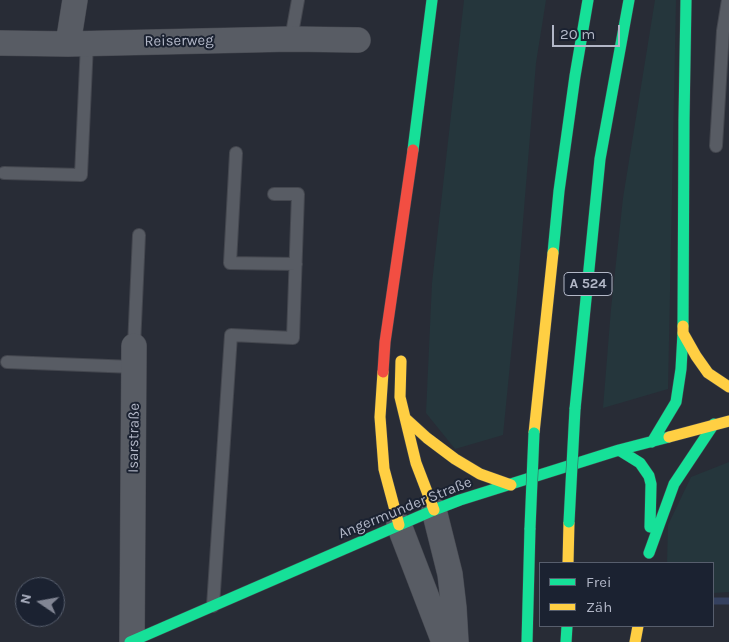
<!DOCTYPE html>
<html>
<head>
<meta charset="utf-8">
<style>
	body { margin:0 }
	#map { position:relative; width:729px; height:642px; overflow:hidden; background:#282c36; font-family:Karla,sans-serif }
	canvas { display:block }
	.legend { position:absolute; left:539px; top:562px; width:175px; height:65px; box-sizing:border-box; background:#1b2231; border:1px solid #575e6d; margin:0; padding:6px 9px; list-style:none; font-size:15px; color:#b2b7c7 }
	.legend li { display:flex; align-items:center; gap:10px; height:25px }
	.legend b { width:25px; border:1px solid #575e6d }
	.north { position:absolute; left:15px; top:577px; width:50px; height:50px; box-sizing:border-box; background:#1b2231; border:1px solid #575e6d; border-radius:50%; rotate:282deg; font-size:14px; font-weight:700; line-height:20px; text-align:center; color:#b2b7c7 }
	.north::after { content:''; display:block; margin:auto; width:18px; height:22px; background:#828694; clip-path:polygon(50% 0,100% 100%,50% 72%,0 100%) }
	.scale { position:absolute; left:552px; top:25px; width:68px; height:22px; box-sizing:border-box; border:2px solid #b2b7c7; border-top:0; padding-left:6px; font-size:15px; line-height:18px; white-space:nowrap; color:#b2b7c7; -webkit-text-stroke:4px #1b2231; paint-order:stroke }
</style>
</head>
<body>
<div id="map">
<canvas width="729" height="642"></canvas>
<ul class="legend">
<li><b style="height:6px;background:#16e098"></b>Frei</li>
<li><b style="height:6px;background:#ffcf43"></b>Zäh</li>
</ul>
<div class="north">N</div>
<div class="scale">20 m</div>
</div>
<script>
const context = document.querySelector('canvas').getContext('2d');
context.lineJoin = 'round';
function paint(path, color) {
  context.fillStyle = color;
  context.fill(path, 'evenodd');
}
function toPath(rows) {
  const path = new Path2D();
  for (const r of rows) {
    path.moveTo(r[0], r[1]);
    for (let i = 2; i < r.length; i += 2) path.lineTo(r[i], r[i + 1]);
  }
  return path;
}
function strokePath(path, color, width, dash) {
  context.strokeStyle = color;
  context.lineWidth = width;
  context.lineCap = dash ? 'butt' : 'round';
  context.setLineDash(dash || []);
  context.stroke(path);
}
function label(font, color, halo, rows, align = 'center') {
  context.font = font + ' Karla,sans-serif';
  context.lineWidth = 4;
  context.setLineDash([]);
  context.textBaseline = 'middle';
  context.strokeStyle = halo;
  context.fillStyle = color;
  for (const [text, x, y, turn = 0] of rows) {
    context.save();
    context.translate(x, y);
    context.rotate((+turn || 0) * Math.PI / 180);
    context.textAlign = isNaN(turn) ? turn : align;
    if (halo) context.strokeText(text, 0, 0);
    context.fillText(text, 0, 0);
    context.restore();
  }
}
const green = toPath([
	[464,0,546,0,536,63,517,294,503,435,455,449,426,413,432,283],
	[655,0,676,0,668,389,603,408,611,309,623,198],
	[729,462,729,592,713,593,713,563,667,563,668,525,691,477]
]);
const stream = toPath([
	[713,601,729,601]
]);
const lane = toPath([
	[291,39,298,0],
	[716,146,723,31,728,0],
	[236,153,230,263,296,264],
	[4,173,81,175,87,43],
	[134,346,139,235],
	[7,362,134,367],
	[213,606,231,335,293,338,298,194,274,194]
]);
const street = toPath([
	[0,43,68,44,291,39,358,40],
	[68,44,75,0],
	[434,510,450,574,454,608,456,642],
	[399,525,444,642],
	[132,641,134,346]
]);
const fast = toPath([
	[413,150,432,0],
	[553,253,559,191,575,76,588,0],
	[683,326,684,120,686,0],
	[575,409,600,159,629,0],
	[652,442,676,402,681,369,683,333],
	[619,450,640,463,649,476,651,484,650,527],
	[649,553,674,484,714,424],
	[130,642,434,510,460,500,619,450,669,437],
	[527,642,530,528],
	[566,642,567,626]
]);
const slow = toPath([
	[683,326,683,333,696,356,708,373,729,387],
	[401,361,400,397,416,463,434,510],
	[383,372,380,417,384,469,399,525],
	[405,418,427,438,455,459,480,474,511,485],
	[534,433,553,253],
	[669,437,729,421],
	[568,563,569,522],
	[635,642,638,626]
]);
const jam = toPath([
	[383,372,385,342,413,150]
]);
const fastBridge = toPath([
	[569,522,575,409],
	[530,528,534,433]
]);
const shields = [
	[588,284,48]
];
const shieldNames = [
	["A 524",588,284]
];
const streetNames = [
	["Reiserweg",179,41,-1],
	["Isarstraße",134,438,-89],
	["Angermunder Straße",405,508,-22]
];
paint(green, '#25363c');
strokePath(stream, '#35415f', 7);
strokePath(lane, '#44474f', 14);
strokePath(street, '#44474f', 26);
strokePath(fast, '#44474f', 12);
strokePath(slow, '#44474f', 12);
strokePath(jam, '#44474f', 12);
strokePath(lane, '#585c64', 12);
strokePath(street, '#585c64', 25);
strokePath(fast, '#16e098', 11);
strokePath(slow, '#ffcf43', 11);
strokePath(jam, '#f24e42', 11);
strokePath(fastBridge, '#454851', 12, []);
strokePath(fastBridge, '#16e098', 11);
for (const [x, y, w] of shields) {
  const box = new Path2D();
  box.roundRect(x - w / 2, y - 11.5, w, 23, 4);
  context.fillStyle = '#1b2231';
  context.fill(box);
  strokePath(box, '#b2b7c7', 1);
}
label('bold 14px', '#b2b7c7', null, shieldNames);
label('15px', '#b2b7c7', '#1b2231', streetNames);
</script>
</body>
</html>
